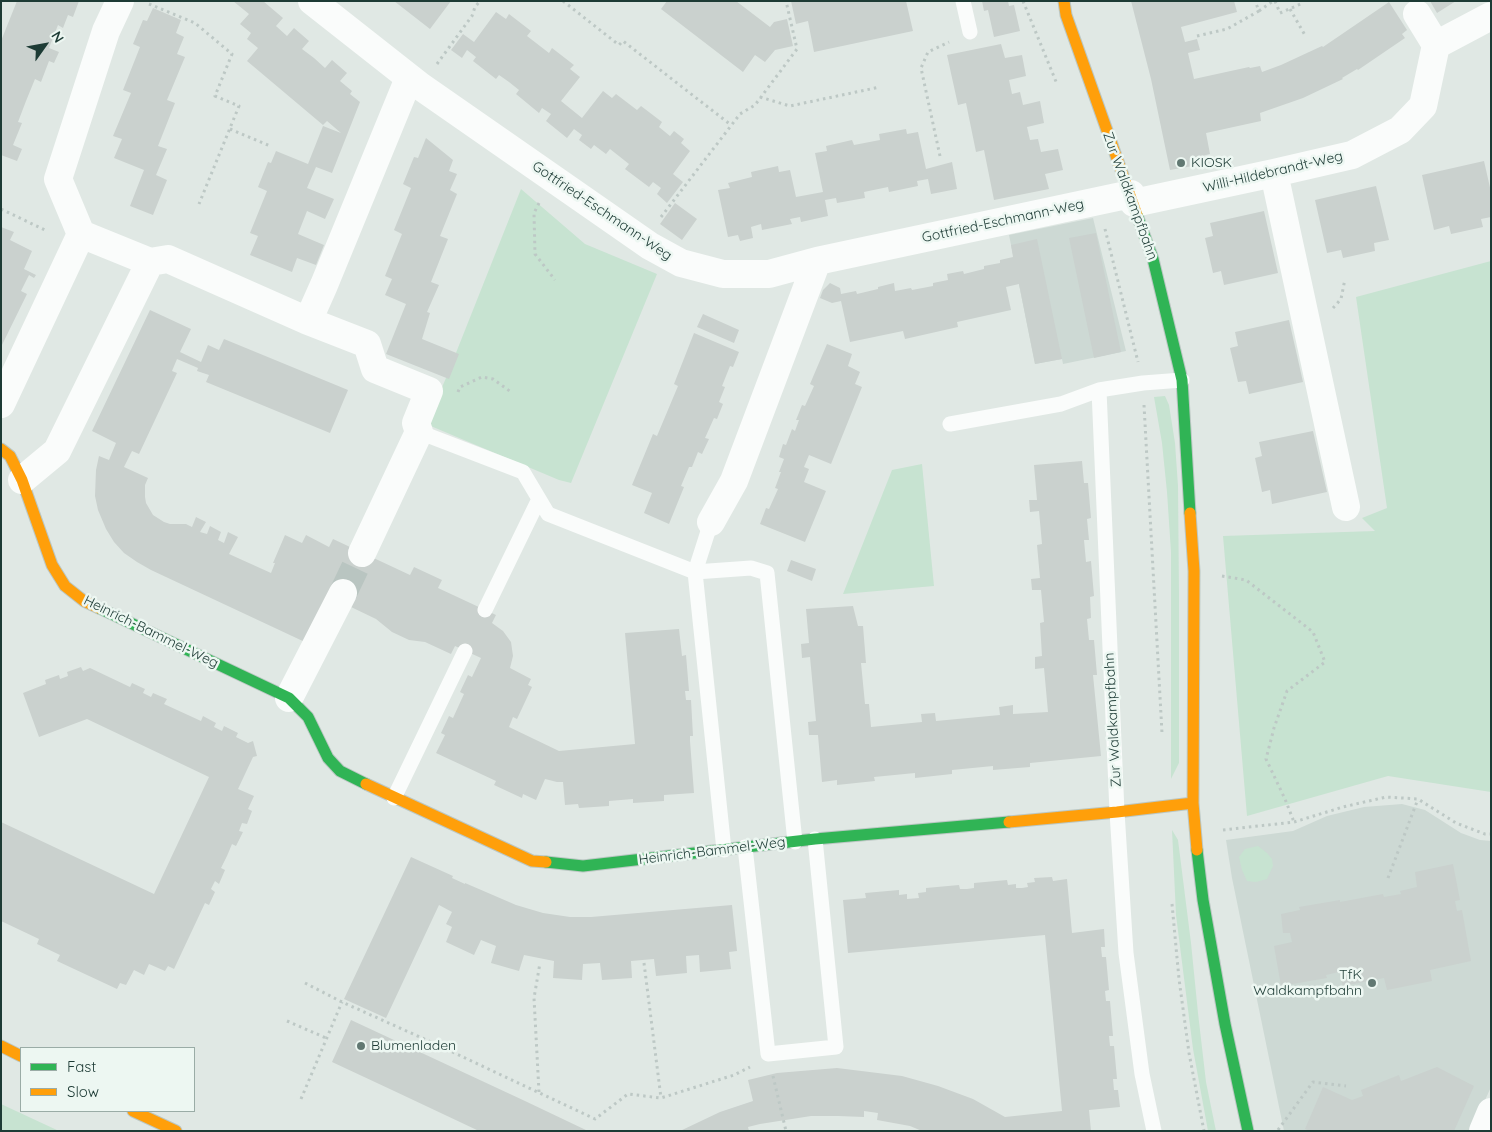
<!DOCTYPE html>
<html>
<head>
<meta charset="utf-8">
<style>
	body { margin:0 }
	#map { position:relative; width:1492px; height:1132px; overflow:hidden; background:#e0e8e4; font-family:Quicksand,sans-serif }
	canvas { display:block }
	.frame { position:absolute; inset:0; border:2px solid #1d3b35; pointer-events:none }
	.legend { position:absolute; left:20px; top:1047px; width:175px; height:65px; box-sizing:border-box; background:#edf7f2; border:1px solid #9aaca6; margin:0; padding:6px 9px; list-style:none; font-size:15px; color:#1d3b35 }
	.legend li { display:flex; align-items:center; gap:10px; height:25px }
	.legend b { width:25px; border:1px solid #9aaca6 }
	.north { position:absolute; left:20px; top:20px; width:50px; height:50px; -webkit-text-stroke:4px #edf7f2; paint-order:stroke; rotate:58deg; font-size:14px; font-weight:700; line-height:20px; text-align:center; color:#1d3b35 }
	.north::after { content:''; display:block; margin:auto; width:18px; height:22px; background:#1d3b35; clip-path:polygon(50% 0,100% 100%,50% 72%,0 100%) }
</style>
</head>
<body>
<div id="map">
<canvas width="1492" height="1132"></canvas>
<div class="frame"></div>
<ul class="legend">
<li><b style="height:6px;background:#30b455"></b>Fast</li>
<li><b style="height:6px;background:#ff9f0a"></b>Slow</li>
</ul>
<div class="north">N</div>
</div>
<script>
const context = document.querySelector('canvas').getContext('2d');
context.lineJoin = 'round';
function paint(path, color) {
  context.fillStyle = color;
  context.fill(path, 'evenodd');
}
function toPath(rows) {
  const path = new Path2D();
  for (const r of rows) {
    path.moveTo(r[0], r[1]);
    for (let i = 2; i < r.length; i += 2) path.lineTo(r[i], r[i + 1]);
  }
  return path;
}
function strokePath(path, color, width, dash) {
  context.strokeStyle = color;
  context.lineWidth = width;
  context.lineCap = dash ? 'butt' : 'round';
  context.setLineDash(dash || []);
  context.stroke(path);
}
function label(font, color, halo, rows, align = 'center') {
  context.font = font + ' Quicksand,sans-serif';
  context.lineWidth = 5;
  context.setLineDash([]);
  context.textBaseline = 'middle';
  context.strokeStyle = halo;
  context.fillStyle = color;
  for (const [text, x, y, turn = 0] of rows) {
    context.save();
    context.translate(x, y);
    context.rotate((+turn || 0) * Math.PI / 180);
    context.textAlign = isNaN(turn) ? turn : align;
    if (halo) context.strokeText(text, 0, 0);
    context.fillText(text, 0, 0);
    context.restore();
  }
}
const built = toPath([
	[1093,218,1126,351,1063,364,1062,359,1035,364,1009,235],
	[1402,804,1425,810,1461,833,1480,840,1491,841,1491,1087,1471,1131,1284,1131,1232,878,1226,840,1293,831,1327,816,1364,807]
]);
const green = toPath([
	[521,189,585,244,657,274,571,483,559,480,426,424,446,378],
	[1491,261,1491,792,1388,776,1247,816,1223,536,1375,531,1362,518,1387,508,1356,297],
	[1165,396,1169,405,1175,443,1178,486,1179,595,1179,763,1171,779,1171,552,1167,492,1162,443,1154,397],
	[922,464,934,586,843,594,892,470],
	[1172,830,1178,840,1191,943,1198,1013,1206,1082,1216,1131,1208,1131,1193,1049,1176,915],
	[1258,846,1267,853,1272,859,1273,866,1267,879,1256,882,1247,881,1242,870,1239,857,1245,849],
	[1,1104,59,1131,1,1131]
]);
const building = toPath([
	[17,1,79,1,73,17,68,15,63,28,58,25,49,48,59,52,54,63,49,61,41,82,35,79,26,101,18,122,22,123,13,145,22,149,17,161,1,155,1,41],
	[233,1,263,1,283,18,276,26,287,36,294,28,309,41,302,49,314,58,325,68,332,60,347,73,340,81,352,91,350,94,360,102,332,173,316,167,307,188,334,199,325,219,307,211,298,234,324,245,316,265,297,258,292,272,250,255,258,236,250,233,267,191,258,187,268,162,271,163,276,151,308,164,323,126,341,133,327,121,323,125,247,61,258,48,247,39,251,33,240,24,249,14],
	[394,1,451,1,430,29],
	[667,1,736,1,770,27,774,22,787,19,793,46,775,50,765,62,755,55,743,72,661,9],
	[791,1,906,1,913,31,814,52,808,21,796,24],
	[982,1,1008,1,1009,6,1014,5,1020,31,994,37,988,10,984,11],
	[1131,1,1234,1,1237,12,1181,27,1185,42,1197,39,1200,50,1188,53,1194,79,1249,67,1250,68,1260,66,1262,72,1281,65,1322,46,1323,47,1389,2,1407,30,1402,34,1405,38,1358,70,1357,69,1342,78,1343,79,1303,98,1260,113,1261,121,1206,133,1210,154,1202,156,1204,164,1170,170,1151,79],
	[1430,1,1456,1,1437,13],
	[153,8,181,20,176,33,184,37,177,54,185,57,167,100,175,103,158,146,167,149,156,175,167,180,153,215,130,206,144,170,114,158,122,139,113,136,131,93,123,90,140,47,133,44,143,20,147,21],
	[496,12,506,19,509,14,531,31,527,36,549,53,552,48,574,65,570,69,580,77,561,101,582,118,603,91,612,98,616,94,637,110,641,106,662,122,659,127,670,136,674,131,684,139,681,143,690,151,673,174,683,182,667,203,657,194,661,188,653,182,649,187,625,169,629,164,610,149,606,154,594,145,591,149,579,140,582,135,574,129,567,138,546,121,551,114,542,108,539,113,516,94,519,90,509,82,499,75,496,79,473,61,476,57,467,50,462,58,451,50,463,34,474,42],
	[1001,44,1005,58,1022,55,1026,76,1009,80,1012,94,1020,92,1023,105,1040,101,1044,123,1027,127,1030,140,1038,139,1041,152,1058,149,1063,170,1045,174,1049,189,994,200,984,150,976,152,966,103,958,105,947,55],
	[906,129,907,134,918,132,926,169,952,162,957,189,931,194,928,179,917,181,918,186,889,192,888,187,864,192,865,198,837,203,836,198,825,200,828,216,801,222,800,217,790,219,792,224,762,230,761,224,751,227,753,238,740,241,738,235,728,237,718,190,730,188,728,183,752,177,751,172,778,166,779,172,790,170,796,197,823,192,815,153,827,151,826,146,852,140,854,145,880,140,879,134],
	[426,138,453,160,449,171,457,174,450,190,457,194,440,236,448,239,431,282,439,285,427,312,430,313,422,339,459,354,449,379,386,354,406,304,385,295,392,279,385,276,402,234,394,230,411,188,403,184,414,157,418,158],
	[1484,161,1491,192,1491,217,1481,219,1483,227,1451,234,1449,226,1434,230,1422,175],
	[1376,186,1389,240,1374,243,1375,251,1343,258,1341,250,1327,253,1315,200],
	[675,203,697,219,682,240,660,224],
	[1264,211,1278,273,1224,285,1221,271,1213,273,1205,238,1213,236,1210,223],
	[1,227,14,232,10,240,32,251,24,269,36,275,34,278,29,275,21,291,27,294,1,347],
	[1096,233,1121,352,1094,358,1069,238],
	[1037,239,1062,359,1035,364,1019,284,1006,287,1011,310,957,322,958,327,905,339,903,331,850,342,841,301,832,303,820,298,823,290,830,283,840,288,841,294,856,291,857,294,878,289,878,287,894,283,895,291,911,288,912,290,933,286,933,283,948,280,947,274,963,271,964,274,984,269,984,266,1000,263,1000,260,1013,257,1011,245],
	[150,310,191,329,180,352,201,362,208,345,219,350,224,339,348,390,330,433,206,382,209,375,197,371,198,368,177,359,172,371,177,373,139,454,132,451,124,467,148,478,145,485,145,497,146,503,153,515,164,522,170,524,186,524,192,527,196,517,206,522,200,532,207,534,210,526,221,532,218,540,224,543,228,532,238,537,229,554,271,573,275,563,273,563,285,535,302,543,306,535,329,547,333,539,410,575,414,567,442,580,438,588,496,615,492,623,503,631,511,642,513,656,510,668,531,679,528,685,532,687,517,719,513,717,509,727,559,751,635,744,625,633,679,629,682,656,686,655,689,691,685,691,686,700,691,700,693,736,690,736,690,741,694,793,664,795,664,801,633,803,633,799,609,801,609,806,579,808,578,804,565,805,563,782,557,782,545,779,536,800,523,794,522,798,494,785,496,781,436,753,445,735,441,733,449,716,453,718,464,694,460,692,468,675,472,677,481,658,455,646,451,654,425,642,409,640,392,632,376,619,351,607,307,643,151,570,137,562,124,553,114,542,106,529,98,510,95,496,96,470,99,456,109,460,116,443,92,431],
	[703,314,739,330,734,343,697,327],
	[1289,320,1303,382,1249,394,1246,381,1238,382,1230,348,1238,346,1235,332],
	[694,333,739,352,733,367,730,366,722,386,725,387,719,402,723,404,717,419,714,418,705,438,709,439,702,454,698,452,692,467,689,467,681,486,684,487,669,524,644,513,652,493,632,485,653,434,657,436,678,386,674,384],
	[827,344,852,354,848,366,860,372,855,384,862,387,831,464,809,455,804,467,809,469,804,482,826,491,805,542,760,524,766,508,769,509,778,489,775,488,781,472,779,472,784,459,779,457,783,444,786,445,792,429,795,431,799,420,796,420,802,405,805,406,814,386,810,384],
	[1313,431,1327,492,1272,504,1270,490,1262,492,1255,458,1262,456,1259,442],
	[1082,461,1084,483,1088,483,1091,518,1087,519,1089,540,1084,540,1086,562,1091,561,1094,596,1090,597,1091,618,1087,619,1089,640,1094,640,1097,675,1093,675,1101,756,1030,763,1030,767,993,770,993,766,952,770,952,774,915,778,915,773,874,777,875,781,837,785,837,780,822,782,818,735,809,735,808,722,816,721,810,657,802,658,801,644,809,643,806,609,853,606,858,626,863,626,866,663,861,663,865,704,869,704,871,727,922,722,921,714,935,713,936,721,1000,715,999,707,1013,705,1013,714,1048,712,1044,668,1035,669,1035,657,1042,656,1040,623,1044,622,1041,590,1032,590,1031,579,1040,578,1037,545,1042,544,1039,511,1030,512,1029,500,1037,500,1034,465],
	[791,560,816,569,812,581,787,571],
	[81,667,83,671,90,668,130,687,132,683,145,689,143,693,151,697,153,693,167,699,164,704,201,721,203,716,216,723,214,727,222,731,224,726,238,733,236,737,248,743,253,741,257,756,253,757,238,789,254,796,248,809,252,811,247,824,242,823,239,831,243,832,236,846,232,844,227,856,221,868,225,870,219,884,215,881,211,889,215,892,209,905,205,903,174,969,168,966,165,971,149,964,144,975,134,970,126,985,120,983,117,989,57,961,60,955,37,944,39,939,1,921,1,822,154,894,209,777,87,719,39,737,23,693,46,684,45,680,59,675,60,679,68,676,67,672],
	[411,857,453,876,452,878,465,884,465,883,516,905,543,913,570,917,591,917,732,905,737,951,729,952,731,969,700,972,699,955,686,956,687,973,656,976,654,959,631,961,632,978,602,980,600,963,583,964,582,980,553,978,554,961,524,955,519,971,491,963,496,946,481,940,474,955,446,942,452,927,446,924,452,912,439,905,386,1018,344,999],
	[1453,864,1460,900,1455,901,1457,911,1462,910,1471,961,1430,970,1432,981,1387,990,1384,978,1343,986,1339,972,1326,975,1327,978,1281,986,1274,946,1292,942,1290,933,1283,933,1281,914,1300,910,1299,907,1340,900,1340,902,1383,894,1384,897,1401,894,1400,891,1417,887,1415,872],
	[1052,877,1053,881,1067,879,1072,933,1104,929,1105,947,1101,947,1102,957,1106,957,1109,990,1105,991,1106,1001,1110,1001,1113,1036,1109,1036,1110,1046,1114,1046,1117,1079,1113,1079,1114,1090,1118,1090,1120,1107,1089,1110,1091,1131,922,1131,910,1126,877,1120,878,1113,864,1111,864,1117,838,1116,811,1116,760,1124,748,1127,749,1131,680,1131,720,1112,753,1101,748,1080,777,1073,837,1068,902,1076,938,1086,973,1099,1005,1117,1062,1111,1045,935,848,953,843,900,866,898,865,893,899,890,899,895,907,894,907,899,919,898,918,893,926,892,926,888,959,885,960,889,967,889,974,888,974,883,1007,880,1008,885,1016,884,1016,888,1022,888,1028,887,1027,883,1035,882,1034,878],
	[351,1020,525,1101,588,1131,479,1131,392,1090,332,1062],
	[1437,1067,1474,1086,1454,1131,1310,1131,1305,1129,1323,1087,1352,1100,1363,1096,1361,1090,1399,1075,1401,1081]
]);
const streetTunnel = toPath([
	[343,593,362,553]
]);
const path = toPath([
	[563,1,619,45,623,41,731,125],
	[1023,1,1057,84],
	[1275,1,1280,13,1303,3],
	[149,4,195,23,232,54,215,96,239,106,199,204],
	[1290,9,1306,37],
	[1259,11,1273,1],
	[1197,36,1227,29,1259,11,1255,1],
	[437,64,472,16,475,7,480,1],
	[760,97,790,106,880,87],
	[230,129,270,146],
	[940,156,921,68,928,52,949,42],
	[539,203,534,213,535,254,555,280],
	[1,209,47,231],
	[661,217,740,114,755,105,797,49,786,1],
	[1105,229,1138,362],
	[1333,308,1341,299,1345,279],
	[458,392,460,387,482,377,493,379,511,392],
	[1144,405,1162,733],
	[1222,576,1246,580,1313,632,1325,662,1287,691,1274,728,1266,759,1285,799,1294,822],
	[1223,830,1294,822,1343,807,1386,797,1418,799,1456,823,1485,834,1491,834],
	[1388,878,1418,799],
	[1172,904,1179,979,1189,1053,1204,1131],
	[644,963,661,1098],
	[305,983,342,1002,431,1042,595,1119,628,1094,661,1098,734,1075,750,1067],
	[287,1021,326,1038],
	[773,1076,786,1131],
	[539,1092,534,998,540,963],
	[301,1099,342,1002],
	[1278,1130,1313,1082,1346,1086]
]);
const lane = toPath([
	[963,1,970,32],
	[950,424,1061,404,1099,390],
	[419,432,523,472,548,514,695,572,711,522],
	[485,610,539,499],
	[394,798,465,651],
	[745,847,768,1054,836,1047,815,839],
	[724,850,695,572,751,568,767,573,795,842],
	[1154,1131,1142,1074,1126,953,1117,812,1099,390,1143,383,1182,380]
]);
const street = toPath([
	[312,1,420,86,650,246,681,263,723,274,769,274,817,261,1131,194],
	[1417,14,1436,45],
	[1274,173,1346,507],
	[1134,203,1274,173,1352,155,1400,130,1423,106,1436,45,1491,16],
	[81,234,58,179,106,31,120,1],
	[150,262,168,259,308,321],
	[1,404,81,234,150,262,57,451,22,480],
	[711,522,734,481,817,261],
	[362,553,419,432,416,423,429,391,375,369,367,344,308,321,324,285,409,78],
	[289,698,343,593],
	[1483,1131,1491,1112]
]);
const fast = toPath([
	[1137,215,1153,259,1182,380,1190,513],
	[99,608,289,698,308,717,328,758,340,771,366,784],
	[1197,850,1203,900,1225,1024,1248,1131],
	[546,862,583,866,815,839,1009,822]
]);
const slow = toPath([
	[1064,1,1066,15,1137,215],
	[1,449,10,456,22,480,52,565,65,586,84,601,99,608],
	[1190,513,1194,571,1193,803,1197,850],
	[366,784,532,861,546,862],
	[1009,822,1117,812,1193,803],
	[1,1046,21,1056],
	[133,1111,176,1131]
]);
const markers = [
	[1181,163,5,"#617872"],
	[1372,983,5,"#617872"],
	[361,1046,5,"#617872"]
];
const poiNames = [
	["KIOSK",1191,163],
	["TfK",1362,975,"right"],
	["Waldkampfbahn",1362,991,"right"],
	["Blumenladen",371,1046]
];
const streetNames = [
	["Willi-Hildebrandt-Weg",1273,172,-13],
	["Zur Waldkampfbahn",1130,196,70],
	["Gottfried-Eschmann-Weg",602,211,34],
	["Gottfried-Eschmann-Weg",1003,221,-12],
	["Heinrich-Bammel-Weg",151,632,26],
	["Zur Waldkampfbahn",1113,720,-93],
	["Heinrich-Bammel-Weg",712,851,-7]
];
paint(built, '#cdd9d4');
paint(green, '#c7e3d1');
paint(building, '#cad1ce');
strokePath(streetTunnel, '#b9c5c1', 28, [28, 14]);
strokePath(fast, '#bbc7c3', 13);
strokePath(slow, '#bbc7c3', 13);
strokePath(path, '#bdc8c5', 3, [2.5, 4]);
strokePath(lane, '#fafcfb', 15);
strokePath(street, '#fafcfb', 28);
strokePath(fast, '#30b455', 11);
strokePath(slow, '#ff9f0a', 11);
for (const [x, y, r, color] of markers) {
  const dot = new Path2D();
  dot.arc(x, y, r, 0, 2 * Math.PI);
  context.fillStyle = color;
  context.fill(dot);
  strokePath(dot, '#edf7f2', 2);
}
label('14px', '#1d3b35', '#edf7f2', poiNames, 'left');
label('14px', '#1d3b35', '#edf7f2', streetNames);
</script>
</body>
</html>
